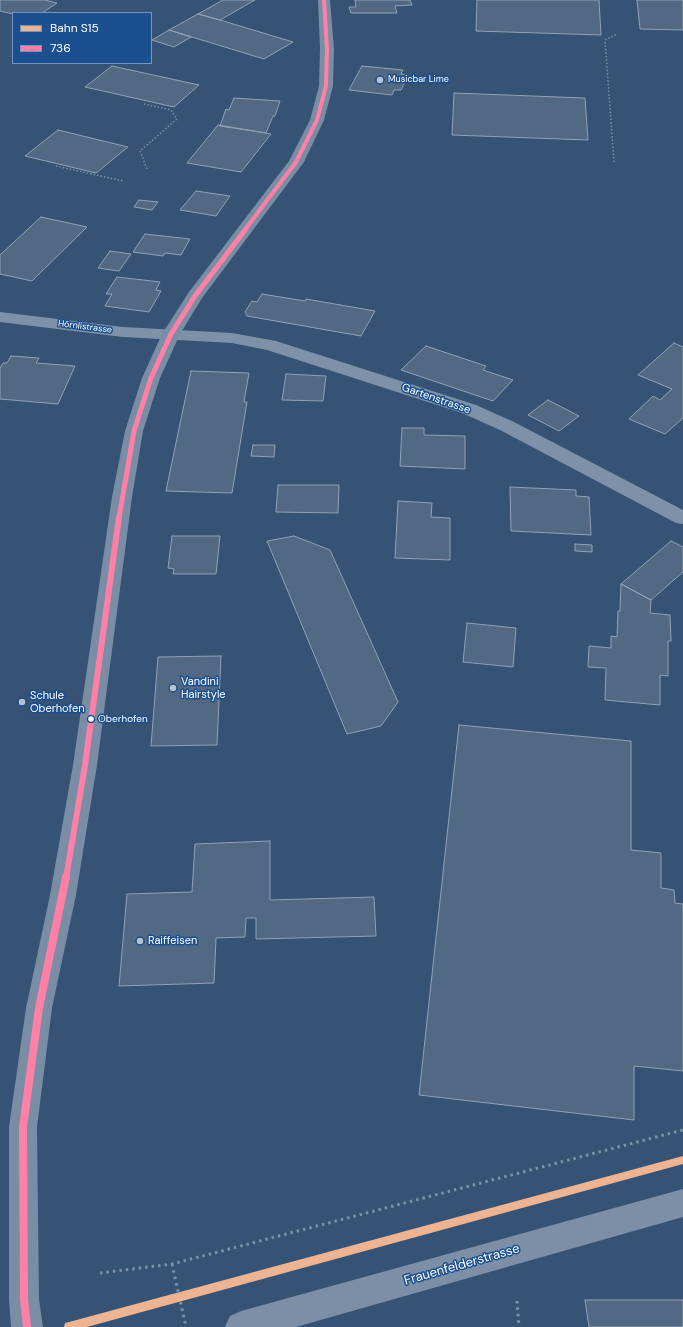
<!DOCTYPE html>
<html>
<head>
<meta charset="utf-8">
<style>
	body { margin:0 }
	#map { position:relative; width:683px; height:1327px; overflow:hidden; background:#365274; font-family:"DM Sans",sans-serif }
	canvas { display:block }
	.legend { position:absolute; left:12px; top:12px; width:140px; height:52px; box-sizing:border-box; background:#1b4f8f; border:1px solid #7695bc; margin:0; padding:5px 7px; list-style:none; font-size:12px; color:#fff }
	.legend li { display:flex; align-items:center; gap:8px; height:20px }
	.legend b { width:20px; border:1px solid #7695bc }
</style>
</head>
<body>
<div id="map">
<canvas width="683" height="1327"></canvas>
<ul class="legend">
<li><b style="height:5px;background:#ecb493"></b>Bahn S15</li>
<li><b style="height:5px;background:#ff80a7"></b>736</li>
</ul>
</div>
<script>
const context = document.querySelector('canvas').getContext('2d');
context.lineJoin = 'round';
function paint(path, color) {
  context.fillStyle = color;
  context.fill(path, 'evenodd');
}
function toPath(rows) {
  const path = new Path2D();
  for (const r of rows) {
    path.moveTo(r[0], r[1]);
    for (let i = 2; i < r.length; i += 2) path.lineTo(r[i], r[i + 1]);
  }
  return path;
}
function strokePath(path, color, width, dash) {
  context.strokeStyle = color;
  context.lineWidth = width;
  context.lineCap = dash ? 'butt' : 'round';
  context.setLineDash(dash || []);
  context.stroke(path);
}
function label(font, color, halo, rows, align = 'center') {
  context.font = font + ' "DM Sans",sans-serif';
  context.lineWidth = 3;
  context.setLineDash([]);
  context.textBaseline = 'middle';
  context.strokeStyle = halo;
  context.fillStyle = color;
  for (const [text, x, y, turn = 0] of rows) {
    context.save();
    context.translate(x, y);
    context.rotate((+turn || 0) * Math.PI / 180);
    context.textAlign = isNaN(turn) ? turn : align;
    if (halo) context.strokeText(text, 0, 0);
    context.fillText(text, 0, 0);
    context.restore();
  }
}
const building = toPath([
	[0,0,45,0,57,3,42,13,13,14,0,11,0,0],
	[223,0,255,0,220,20,198,14,223,0],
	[355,0,410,0,412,5,395,6,397,13,351,13,349,7,356,7,355,0],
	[477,0,599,0,601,35,476,31,477,0],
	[637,0,683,0,683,30,640,29,637,0],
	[198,14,220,20,293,42,264,59,169,30,198,14],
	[169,30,191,37,174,47,152,40,169,30],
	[112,66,199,85,174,107,85,87,112,66],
	[362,66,403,70,401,74,408,75,401,90,394,90,392,95,349,90,362,66],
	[454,93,585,98,588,140,452,135,454,93],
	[234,98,280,101,275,116,273,116,266,133,220,126,226,109,229,110,234,98],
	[218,125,266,133,271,134,241,172,187,163,218,125],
	[58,130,128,147,96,173,25,156,58,130],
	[196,191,230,196,216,216,180,210,196,191],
	[139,200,158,202,152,210,134,207,139,200],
	[41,217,87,227,32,281,0,274,0,255,41,217],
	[145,234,190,239,181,255,165,253,163,256,133,252,145,234],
	[110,251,131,254,119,271,98,268,110,251],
	[117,277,160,282,156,290,161,291,149,312,105,306,112,294,106,294,117,277],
	[262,294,305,301,306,299,375,311,361,336,247,316,245,312,252,301,257,302,262,294],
	[674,343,683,347,683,418,665,434,629,419,653,396,660,400,672,389,638,375,674,343],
	[426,346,486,366,483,370,513,380,493,401,401,370,426,346],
	[11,356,39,358,36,363,75,366,58,404,0,399,0,368,3,363,7,363,11,356],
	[191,371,249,373,244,402,247,402,232,493,166,491,191,371],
	[286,374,326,376,323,401,282,400,286,374],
	[548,400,579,416,559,431,528,415,548,400],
	[402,428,424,428,424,435,465,436,465,469,400,466,402,428],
	[253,445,275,445,274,457,251,456,253,445],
	[278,485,339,485,338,513,276,512,278,485],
	[510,487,576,490,576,496,589,497,591,535,511,531,510,487],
	[398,501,432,503,431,517,450,518,450,560,395,558,398,501],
	[172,536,220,536,216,574,173,574,174,569,168,568,172,536],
	[294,536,330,550,398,702,381,726,347,734,267,541,294,536],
	[671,541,683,547,683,572,651,600,621,584,671,541],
	[575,544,592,545,592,552,575,551,575,544],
	[621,584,651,600,650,613,670,615,671,641,668,641,668,676,660,675,660,705,605,700,606,668,588,667,589,646,611,648,611,636,617,637,618,611,620,611,621,584],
	[467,623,516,628,513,667,463,662,467,623],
	[221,656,217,745,151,746,158,657,221,656],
	[459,725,631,741,631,850,661,853,661,888,674,890,675,903,683,904,683,1071,634,1066,634,1120,419,1095,459,725],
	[270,841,270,900,374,897,376,936,256,939,256,918,246,918,245,937,216,938,214,983,119,986,127,894,192,892,195,844,270,841],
	[585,1300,683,1300,683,1327,589,1327,585,1300]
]);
const pathFar1 = toPath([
	[144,104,171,110,177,119,140,151,147,169],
	[614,162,605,40,617,34],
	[56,166,123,181]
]);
const path = toPath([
	[172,1264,186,1327],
	[100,1273,172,1264,683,1130],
	[517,1301,519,1327]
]);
const minor = toPath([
	[0,312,123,327,232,333,276,341,476,405,514,422,683,510,683,524,676,523,500,430,462,413,267,350,232,343,123,337,0,322,0,312]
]);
const secondary = toPath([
	[318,0,330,0,334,49,333,86,324,120,304,162,202,298,180,334,160,378,143,431,132,497,97,765,76,895,52,1008,37,1127,39,1299,43,1327,11,1327,9,1299,9,1127,26,1008,50,895,73,765,112,497,125,431,142,378,162,334,189,292,289,161,310,120,319,86,320,49,318,0]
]);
const primary = toPath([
	[683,1189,683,1217,296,1327,225,1327,230,1316,241,1311,683,1189]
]);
const bus1Far3 = toPath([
	[244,231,296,162,317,120,326,86,327,49,324,0]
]);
const bus1Far2 = toPath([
	[119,518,134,431,151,378,171,334,195,296,245,230]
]);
const bus1Far1 = toPath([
	[66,878,85,765,119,517]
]);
const bus1 = toPath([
	[27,1327,24,1299,23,1127,39,1008,66,877]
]);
const rail1 = toPath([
	[683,1156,683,1164,87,1327,64,1327,65,1323,69,1322,683,1156]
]);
const markers = [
	[380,80,4,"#b9c2ce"],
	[173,688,4,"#b9c2ce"],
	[22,702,4,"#b9c2ce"],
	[91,719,3.5,"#fff"],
	[140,941,4,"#b9c2ce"]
];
const farPoinames = [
	["Musicbar Lime",388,80]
];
const farStreetnames = [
	["Hörnlistrasse",85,327,7]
];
const busNames = [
	["Oberhofen",98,719]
];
const streetNames = [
	["Gartenstrasse",436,399,19]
];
const poiNames = [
	["Vandini",181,682],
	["Hairstyle",181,695],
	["Schule",30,696],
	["Oberhofen",30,709],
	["Raiffeisen",148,941]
];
const nearStreetnames = [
	["Frauenfelderstrasse",462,1265,-16]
];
paint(building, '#526984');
strokePath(building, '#92a2b6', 1);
strokePath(pathFar1, '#7d92a8', 1.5, [1.5, 2]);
strokePath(path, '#7d92a8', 3, [2.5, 4]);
paint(minor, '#7d92a8');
paint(secondary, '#798da4');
paint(primary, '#7d8ea7');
strokePath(bus1Far3, '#ff80a7', 4);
strokePath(bus1Far2, '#ff80a7', 5);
strokePath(bus1Far1, '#ff80a7', 6);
strokePath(bus1, '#ff80a7', 8);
paint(rail1, '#ecb493');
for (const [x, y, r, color] of markers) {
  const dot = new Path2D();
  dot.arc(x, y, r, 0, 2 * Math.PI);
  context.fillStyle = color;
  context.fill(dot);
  strokePath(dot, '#1b4f8f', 1.5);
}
label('9px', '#fff', '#1b4f8f', farPoinames, 'left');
label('9px', '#fff', '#1b4f8f', farStreetnames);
label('10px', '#fff', '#1b4f8f', busNames, 'left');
label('11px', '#fff', '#1b4f8f', streetNames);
label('11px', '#fff', '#1b4f8f', poiNames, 'left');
label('13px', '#fff', '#1b4f8f', nearStreetnames);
</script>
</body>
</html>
